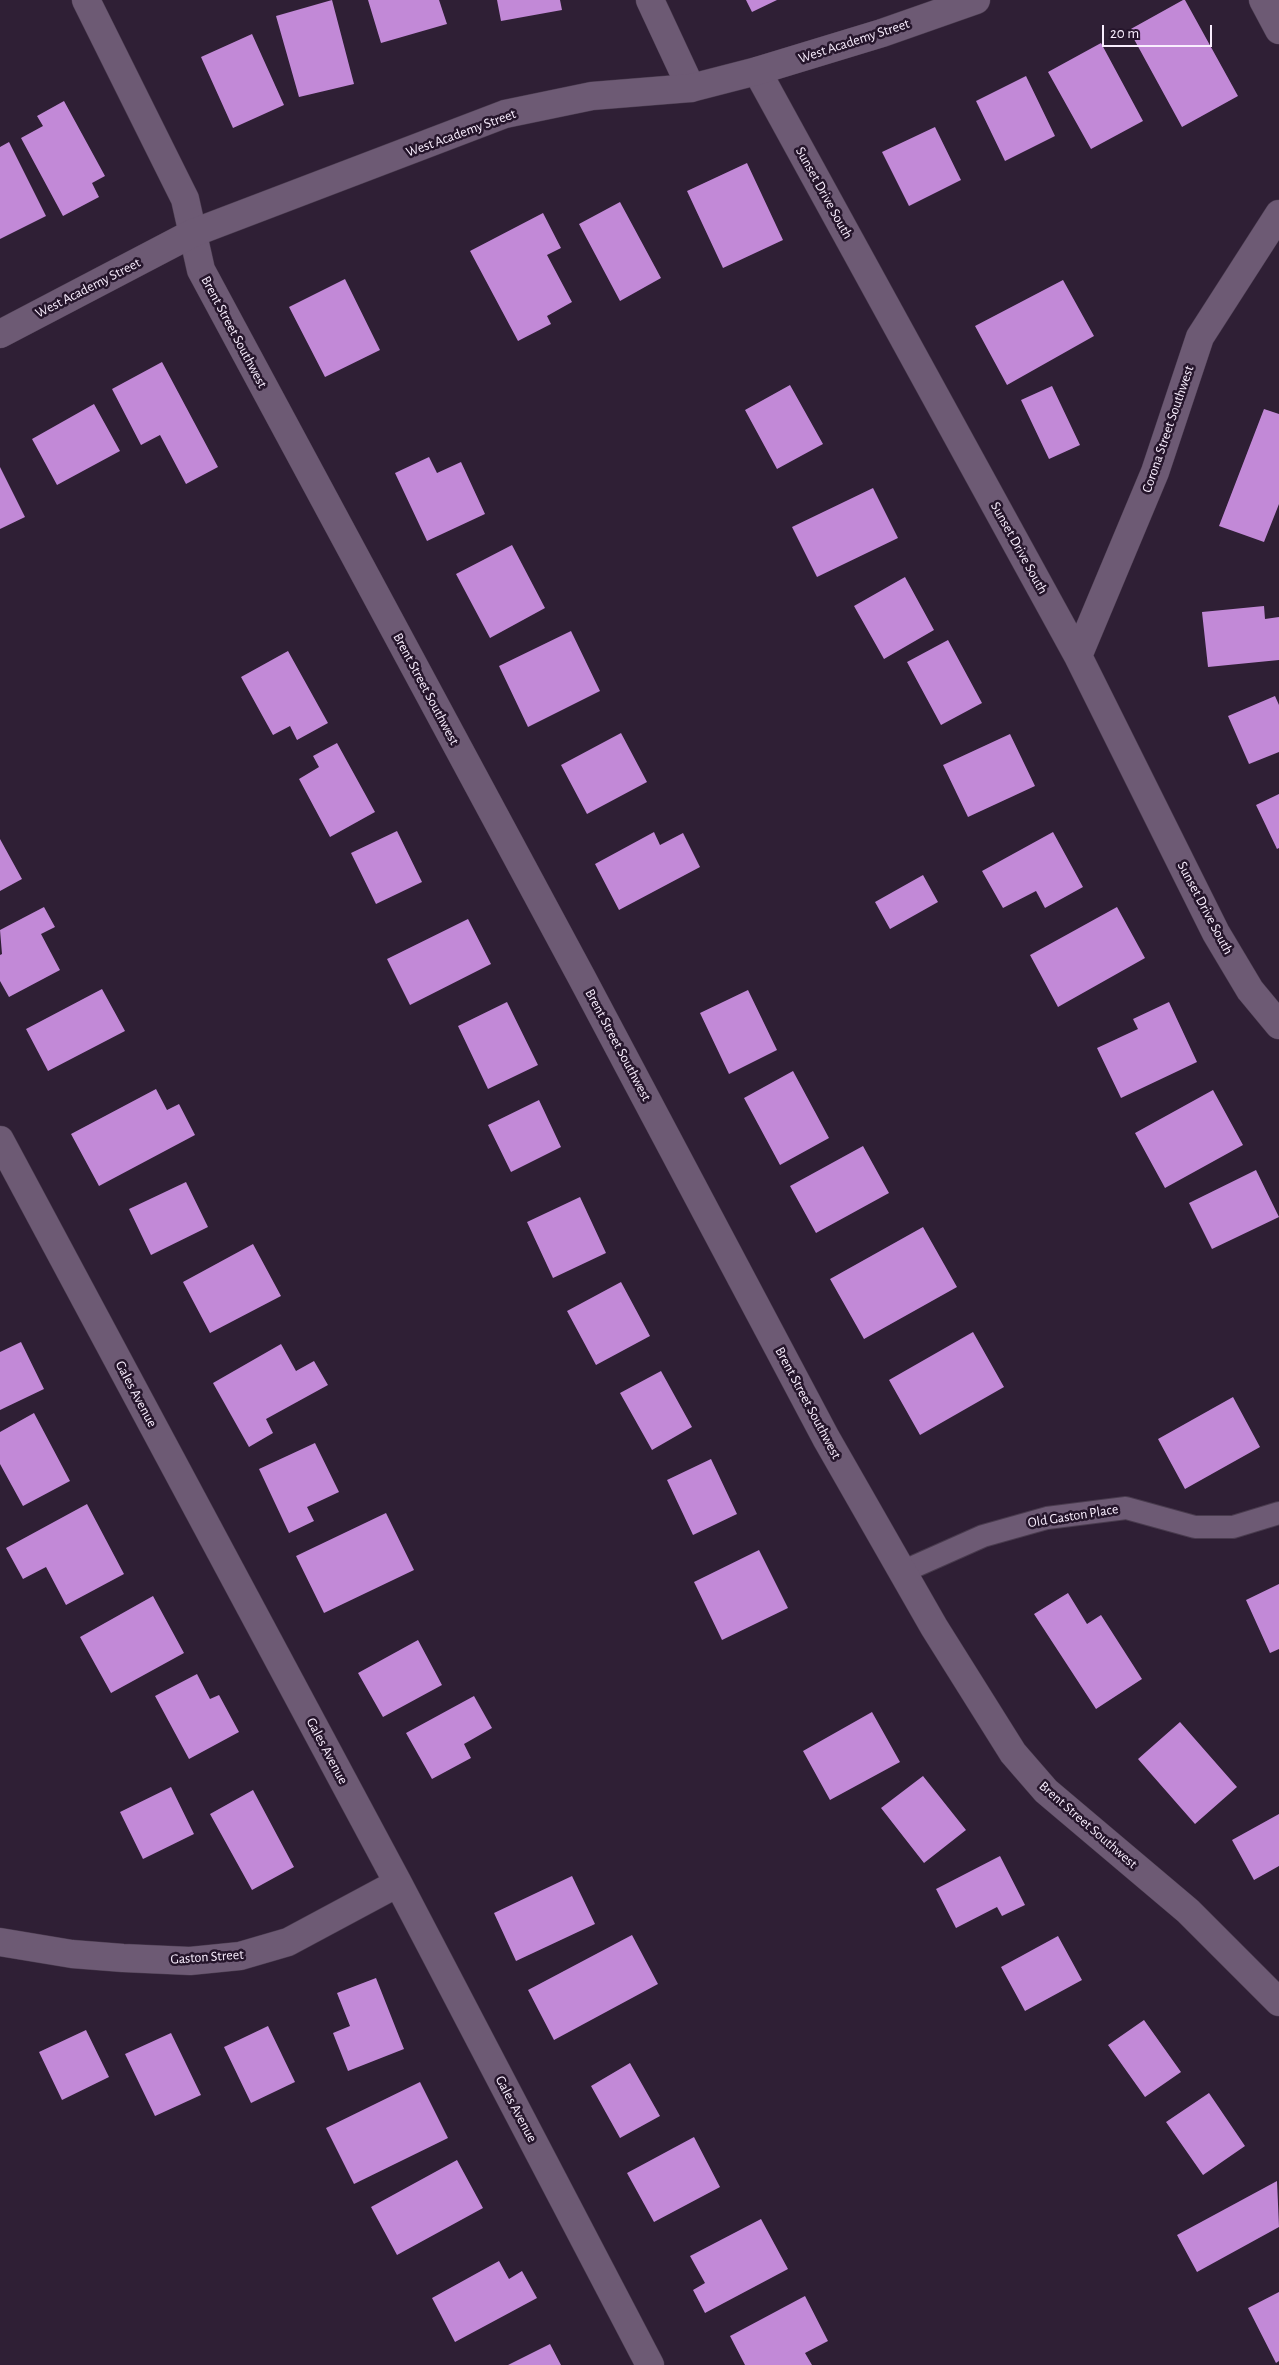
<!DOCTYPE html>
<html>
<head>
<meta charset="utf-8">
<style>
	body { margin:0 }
	#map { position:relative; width:1279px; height:2365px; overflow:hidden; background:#2f1f35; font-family:"Alegreya Sans",sans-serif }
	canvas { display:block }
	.scale { position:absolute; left:1102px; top:25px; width:110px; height:22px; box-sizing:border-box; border:2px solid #f9eefe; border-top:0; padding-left:6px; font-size:15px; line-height:18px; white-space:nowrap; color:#f9eefe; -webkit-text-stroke:4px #25152b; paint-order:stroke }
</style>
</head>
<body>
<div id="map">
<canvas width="1279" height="2365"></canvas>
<div class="scale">20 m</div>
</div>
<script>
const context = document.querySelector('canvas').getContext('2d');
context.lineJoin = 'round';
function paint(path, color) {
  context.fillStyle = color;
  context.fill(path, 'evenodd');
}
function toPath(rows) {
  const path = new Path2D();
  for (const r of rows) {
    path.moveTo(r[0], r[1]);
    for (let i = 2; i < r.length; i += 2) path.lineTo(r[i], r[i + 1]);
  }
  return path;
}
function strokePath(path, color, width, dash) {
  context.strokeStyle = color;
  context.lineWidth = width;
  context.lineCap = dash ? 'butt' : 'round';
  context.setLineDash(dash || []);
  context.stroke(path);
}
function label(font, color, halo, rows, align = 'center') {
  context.font = font + ' "Alegreya Sans",sans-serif';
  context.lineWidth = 5;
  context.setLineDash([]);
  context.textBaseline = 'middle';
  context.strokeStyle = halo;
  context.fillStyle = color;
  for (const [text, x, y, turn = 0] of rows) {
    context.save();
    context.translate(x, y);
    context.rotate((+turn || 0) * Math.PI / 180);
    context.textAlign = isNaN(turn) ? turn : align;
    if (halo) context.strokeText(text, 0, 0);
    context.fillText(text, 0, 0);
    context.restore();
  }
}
const building = toPath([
	[332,0,354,84,299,97,276,16],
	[368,0,439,0,447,24,381,43],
	[497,0,560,0,562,10,501,21],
	[746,0,777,0,752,12],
	[1183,0,1185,0,1238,96,1182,127,1129,30],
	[252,34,284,105,233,128,201,57],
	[1101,43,1143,121,1091,149,1048,72],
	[1026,76,1055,136,1005,161,976,101],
	[64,101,105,176,92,183,99,197,63,216,21,138,43,126,37,116],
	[935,127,961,180,909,206,882,152],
	[9,142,46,216,0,239,0,147],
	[747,163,783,240,723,268,687,191],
	[620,202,661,278,620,301,579,224],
	[543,213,561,248,547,255,572,302,547,316,551,324,518,341,470,251],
	[345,279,380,350,325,377,289,307],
	[1063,280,1094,336,1007,385,975,326],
	[162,362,218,467,186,484,160,435,141,445,112,389],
	[790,385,823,444,777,469,745,410],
	[1052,386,1080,445,1049,459,1021,400],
	[94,404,120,451,57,485,32,439],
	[1264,409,1279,414,1279,504,1264,542,1219,526],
	[429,457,437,473,461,462,485,514,427,541,395,473],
	[0,467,25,517,0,529],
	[873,488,898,538,817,577,792,527],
	[512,545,545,608,490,638,456,574],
	[905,577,934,630,884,659,854,606],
	[1264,606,1265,619,1279,617,1279,660,1208,667,1202,612],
	[571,631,600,691,528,727,499,666],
	[948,640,982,703,941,725,907,662],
	[288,651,328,723,297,740,290,726,273,735,241,677],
	[1275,696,1279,705,1279,752,1249,764,1228,716],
	[621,733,647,782,587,814,561,765],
	[1010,734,1035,786,968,817,943,765],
	[337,743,375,812,330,837,299,779,319,767,313,756],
	[1279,794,1279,848,1277,849,1256,805],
	[397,831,422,882,376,904,351,853],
	[654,832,660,845,683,833,700,867,619,910,595,864],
	[1053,832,1083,887,1045,908,1036,891,1003,908,982,871],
	[0,839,22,879,0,891],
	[923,875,938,902,890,929,875,902],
	[44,907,55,927,41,934,60,970,9,997,0,981,0,955,2,954,0,930],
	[1117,907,1145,958,1058,1007,1030,955],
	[468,919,491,964,410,1005,387,959],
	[102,989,125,1031,48,1071,26,1029],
	[748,990,777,1050,729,1074,700,1013],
	[507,1002,538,1065,488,1089,458,1026],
	[1169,1002,1197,1062,1121,1098,1097,1048,1138,1029,1133,1019],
	[793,1071,829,1138,780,1165,744,1098],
	[156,1089,167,1110,179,1104,195,1135,99,1186,71,1134],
	[1213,1090,1243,1145,1165,1188,1135,1133],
	[539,1100,561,1147,511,1172,488,1125],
	[863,1146,889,1193,816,1233,790,1186],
	[1256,1170,1279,1217,1212,1249,1189,1203],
	[186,1182,208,1227,151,1255,129,1209],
	[580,1197,606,1253,553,1278,527,1222],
	[923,1227,957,1287,864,1339,830,1279],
	[253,1244,281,1296,210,1333,183,1282],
	[621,1282,650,1336,596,1365,567,1311],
	[973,1332,1004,1387,920,1435,889,1380],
	[21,1342,44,1389,0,1410,0,1352],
	[281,1344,296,1371,314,1361,328,1385,266,1419,273,1433,249,1447,213,1383],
	[661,1371,692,1427,652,1450,620,1393],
	[1233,1397,1260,1447,1185,1489,1158,1439],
	[34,1413,70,1481,23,1506,0,1464,0,1432],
	[315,1443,339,1492,307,1507,314,1521,289,1533,259,1469],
	[711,1459,737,1514,693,1535,667,1480],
	[87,1504,124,1574,66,1605,46,1567,23,1579,6,1548],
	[386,1513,414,1570,324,1613,296,1556],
	[759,1550,788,1608,722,1640,694,1582],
	[1279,1584,1279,1649,1270,1653,1246,1600],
	[1068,1593,1087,1624,1101,1615,1142,1679,1096,1709,1034,1614],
	[153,1596,184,1653,111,1693,80,1637],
	[418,1640,442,1685,383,1717,358,1673],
	[197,1674,210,1699,219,1695,239,1732,189,1759,155,1696],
	[474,1696,492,1728,464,1744,471,1758,432,1779,406,1733],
	[872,1712,900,1762,830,1800,803,1751],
	[1180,1722,1237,1787,1195,1824,1138,1759],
	[923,1776,966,1830,924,1863,881,1808],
	[171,1787,194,1834,143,1859,120,1812],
	[253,1790,294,1867,252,1890,210,1814],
	[1279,1814,1279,1866,1254,1880,1232,1840],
	[1000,1856,1025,1905,1002,1916,997,1907,956,1928,936,1889],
	[572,1876,595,1924,516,1961,494,1913],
	[632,1935,658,1984,554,2040,528,1990],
	[1058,1936,1082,1980,1025,2011,1001,1967],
	[376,1978,404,2049,348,2071,333,2033,350,2026,337,1993],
	[1144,2020,1181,2072,1145,2097,1108,2045],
	[268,2026,295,2082,251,2103,224,2047],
	[86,2030,109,2077,62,2100,39,2052],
	[171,2033,201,2095,155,2116,125,2054],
	[630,2063,660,2116,620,2138,591,2086],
	[420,2082,448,2138,354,2184,326,2128],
	[1209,2093,1245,2146,1203,2175,1166,2122],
	[694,2137,720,2187,654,2222,627,2173],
	[457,2160,483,2208,397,2255,371,2207],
	[1277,2181,1279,2227,1197,2272,1177,2235],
	[761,2219,788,2269,705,2313,693,2290,705,2283,690,2256],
	[499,2261,509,2279,522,2271,537,2298,455,2342,432,2298],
	[1279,2292,1279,2361,1276,2363,1248,2308],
	[805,2296,828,2341,805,2353,812,2365,745,2365,730,2336],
	[550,2344,561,2365,508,2365]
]);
const lane = toPath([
	[902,1572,983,1536,1047,1518,1126,1508,1195,1527,1233,1527,1279,1513]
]);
const street = toPath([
	[86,0,185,199,201,270,582,978,826,1438,934,1627,1013,1753,1046,1791,1188,1911,1279,2002],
	[650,0,691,88],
	[1263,0,1279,30],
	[757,71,1078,656,1216,933,1250,990,1279,1025],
	[1078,656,1155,472,1200,337,1279,214],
	[0,1140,398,1883,650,2365],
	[0,1942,72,1954,123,1958,190,1961,240,1956,288,1942,398,1883]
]);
const secondary = toPath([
	[0,334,193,233,505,114,592,96,691,88,757,71,882,33,976,0]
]);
const streetNames = [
	["West Academy Street",854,41,-18],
	["West Academy Street",461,133,-20],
	["Sunset Drive South",824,193,61],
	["West Academy Street",88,288,-27],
	["Brent Street Southwest",234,332,62],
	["Corona Street Southwest",1168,429,-71],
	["Sunset Drive South",1019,548,61],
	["Brent Street Southwest",426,689,62],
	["Sunset Drive South",1205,908,62],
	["Brent Street Southwest",618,1045,62],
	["Gales Avenue",136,1394,62],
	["Brent Street Southwest",808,1403,62],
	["Old Gaston Place",1073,1516,-9],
	["Gales Avenue",327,1751,62],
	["Brent Street Southwest",1088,1825,41],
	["Gaston Street",207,1957,-4],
	["Gales Avenue",516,2109,62]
];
paint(building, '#c289d7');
strokePath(lane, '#493b4e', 24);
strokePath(street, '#493b4e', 29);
strokePath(secondary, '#493b4e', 29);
strokePath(lane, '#6d5a74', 22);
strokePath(street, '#6d5a74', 28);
strokePath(secondary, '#6d5a74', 28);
label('14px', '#f9eefe', '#25152b', streetNames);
</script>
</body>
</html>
